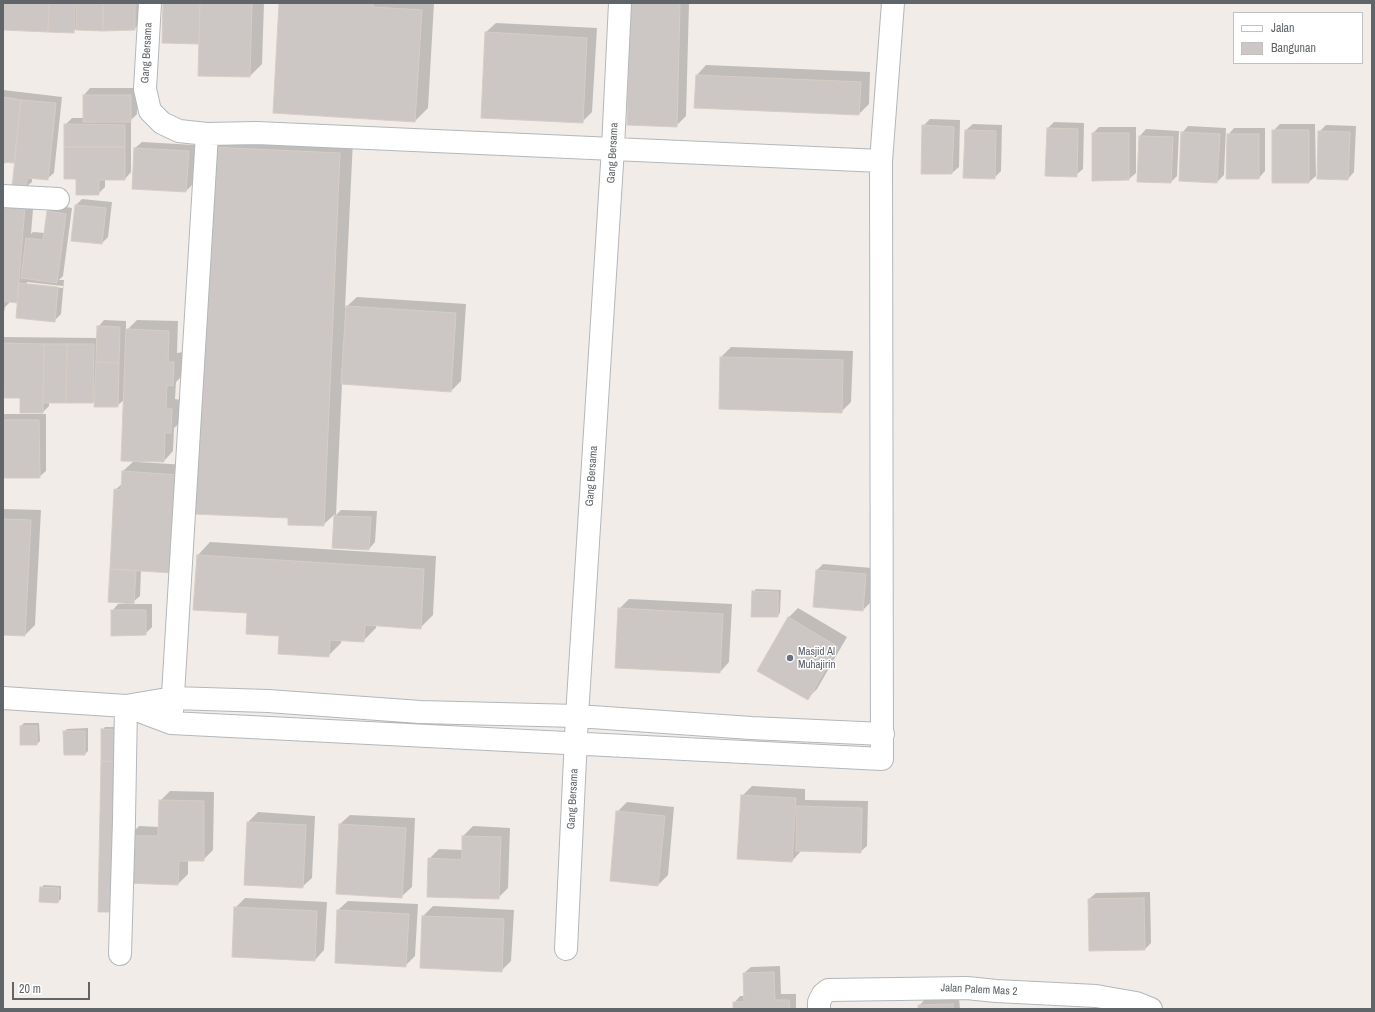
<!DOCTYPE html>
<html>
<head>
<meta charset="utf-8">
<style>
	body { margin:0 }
	#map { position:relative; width:1375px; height:1012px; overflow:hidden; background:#f1ece8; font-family:"Archivo Narrow",sans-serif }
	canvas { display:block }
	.frame { position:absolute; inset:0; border:4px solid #5f6568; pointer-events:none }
	.legend { position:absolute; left:1233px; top:12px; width:130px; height:52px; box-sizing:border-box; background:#fff; border:1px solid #bfc1c3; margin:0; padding:5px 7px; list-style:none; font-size:12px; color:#5f6568 }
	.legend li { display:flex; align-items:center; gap:8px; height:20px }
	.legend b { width:20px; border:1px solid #bfc1c3 }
	.scale { position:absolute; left:12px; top:982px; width:78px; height:18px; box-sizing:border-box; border:2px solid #5f6568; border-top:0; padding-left:5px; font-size:12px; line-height:14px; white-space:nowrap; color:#5f6568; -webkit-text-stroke:3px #fff; paint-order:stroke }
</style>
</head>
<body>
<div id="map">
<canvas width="1375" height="1012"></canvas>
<div class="frame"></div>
<ul class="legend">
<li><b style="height:5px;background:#fff"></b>Jalan</li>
<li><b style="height:11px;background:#ccc7c4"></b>Bangunan</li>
</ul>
<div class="scale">20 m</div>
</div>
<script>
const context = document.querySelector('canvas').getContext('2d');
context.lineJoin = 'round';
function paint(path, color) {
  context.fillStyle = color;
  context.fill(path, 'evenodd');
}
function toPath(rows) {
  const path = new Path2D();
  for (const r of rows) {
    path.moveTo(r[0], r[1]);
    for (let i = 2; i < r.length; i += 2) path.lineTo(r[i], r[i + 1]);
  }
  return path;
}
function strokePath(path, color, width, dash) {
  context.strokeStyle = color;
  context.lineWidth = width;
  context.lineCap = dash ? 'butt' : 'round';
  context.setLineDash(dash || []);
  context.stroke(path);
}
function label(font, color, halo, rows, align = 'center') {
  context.font = font + ' "Archivo Narrow",sans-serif';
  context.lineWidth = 3;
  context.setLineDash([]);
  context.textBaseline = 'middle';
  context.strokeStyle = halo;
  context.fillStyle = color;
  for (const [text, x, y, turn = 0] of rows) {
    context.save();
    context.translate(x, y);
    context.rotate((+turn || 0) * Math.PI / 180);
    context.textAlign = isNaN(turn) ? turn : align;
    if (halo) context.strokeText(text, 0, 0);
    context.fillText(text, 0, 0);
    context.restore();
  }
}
const shadow = toPath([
	[3,3,141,3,141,23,134,29,76,29,73,32,3,29],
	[164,3,264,3,262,64,250,76,200,43],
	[280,3,434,3,428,108,415,121],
	[631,3,689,3,686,116,676,126],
	[496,23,597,28,592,112,582,122,486,32],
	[706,65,870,72,869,104,859,114,695,107,697,75],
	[90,88,137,88,137,114,131,120,131,172,125,179,105,179,105,187,98,194,77,178,65,125,72,118,84,118,84,95],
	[3,90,62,97,54,173,47,179,32,178,32,182,25,188,15,162,6,162,3,165],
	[930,119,960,120,959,167,952,173,923,126],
	[1054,122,1084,123,1083,169,1076,175,1048,128],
	[973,124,1002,125,1001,171,994,178,966,130],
	[1280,124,1315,124,1316,176,1309,182,1273,131],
	[1326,125,1356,126,1354,172,1348,179,1319,132],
	[1188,126,1226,128,1224,175,1217,182,1180,180,1182,133],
	[1099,127,1136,127,1136,173,1129,179,1093,180,1093,133],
	[1234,128,1265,128,1265,171,1259,178,1228,135],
	[1146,129,1179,131,1177,176,1171,182,1138,181,1140,136],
	[223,135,353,140,345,308,357,297,466,304,461,381,451,391,342,383,336,515,341,510,377,511,375,542,369,549,333,547,335,514,323,525,289,518,210,147],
	[142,142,195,145,193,184,186,191,135,148],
	[3,195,34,197,31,234,33,232,45,233,48,211,54,205,72,208,63,276,59,280,64,280,61,314,54,321,19,300,17,302,11,301,5,307,3,318],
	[27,282,63,286,63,288,27,284],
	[82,199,112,202,108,237,102,243,76,205],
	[104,320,126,321,126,331,137,320,178,321,177,353,184,352,183,375,176,382,175,399,181,400,181,422,174,428,173,451,164,461,139,460,138,462,187,465,141,570,140,596,133,602,109,601,115,490,123,483,123,471,135,460,125,399,117,406,96,400,93,402,49,402,49,406,43,412,21,397,5,367,3,367,3,337,98,338,98,327],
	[731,347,853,351,851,402,841,412,720,409,721,357],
	[3,414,46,414,46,471,39,477,3,477],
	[3,509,41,510,35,625,25,635,3,634],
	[210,542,436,556,433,615,420,628,376,625,376,628,363,641,341,639,341,643,328,656,280,635,248,612,198,555],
	[823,564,872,568,870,603,863,610,817,570],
	[756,589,781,590,780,613,777,616,753,592],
	[629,599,732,604,729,662,720,672,619,609],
	[118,604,152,604,152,627,145,634,112,611],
	[798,608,847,637,817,689,807,699,788,618],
	[24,723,39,723,40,741,37,744,21,726],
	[105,727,125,727,130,835,139,826,160,827,160,801,170,791,214,792,213,850,203,860,188,860,188,874,178,884,129,882,102,730],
	[88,728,88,751,85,754,64,732,67,729],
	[752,786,805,789,805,800,868,801,867,846,860,852,802,850,792,861,742,796],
	[627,802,674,807,668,875,658,885,617,812],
	[258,812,315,816,312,878,302,887,248,822],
	[350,815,415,818,412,887,402,896,340,824],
	[473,826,510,828,508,888,498,898,429,859,439,849,463,850,463,836],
	[44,885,61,886,61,899,58,902,41,888],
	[1150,892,1151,943,1145,949,1089,899,1096,893],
	[245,898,327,902,324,950,315,960,235,908],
	[348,901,418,904,415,956,405,966,338,910],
	[433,906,514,910,511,961,501,971,423,916],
	[780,966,781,994,796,994,796,1009,734,1009,734,1003,740,996,745,996,744,973,751,967],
	[959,998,960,1009,919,1009,919,1006,925,999]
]);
const building = toPath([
	[3,3,49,3,48,32,3,30,3,3],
	[49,3,75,3,74,33,48,32,49,3],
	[77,3,103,3,103,31,76,30,77,3],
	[103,3,135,3,135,30,103,31,103,3],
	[163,3,200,3,199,44,162,43,163,3],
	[200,3,252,3,250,77,198,76,200,3],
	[279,3,373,3,373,7,422,10,415,122,273,113,279,3],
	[630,3,680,3,677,127,627,125,630,3],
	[485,32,587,38,583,123,481,118,485,32],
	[696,75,861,82,859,115,694,108,696,75],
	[83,95,131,95,131,122,83,122,83,95],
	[3,97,21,100,14,163,3,162,3,97],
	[21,100,56,103,48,180,27,178,25,189,12,188,21,100],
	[64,124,125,125,125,147,64,147,64,124],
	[922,125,954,127,952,174,921,174,922,125],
	[1047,128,1078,129,1077,177,1045,176,1047,128],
	[965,130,996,131,995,179,963,178,965,130],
	[1272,130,1309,130,1309,183,1272,183,1272,130],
	[1318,131,1350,132,1348,180,1317,179,1318,131],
	[1181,132,1220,134,1217,183,1179,181,1181,132],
	[1092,133,1129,133,1129,180,1092,181,1092,133],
	[1227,134,1259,134,1259,179,1226,179,1227,134],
	[1139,136,1173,137,1171,183,1137,182,1139,136],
	[64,147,125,147,125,180,99,180,99,195,76,195,76,179,64,179,64,147],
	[209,147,340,153,324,526,288,525,288,518,193,514,209,147],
	[134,148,189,151,186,192,132,189,134,148],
	[3,204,25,206,17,303,3,301,3,204],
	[75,205,106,208,102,244,71,241,75,205],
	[47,211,66,214,57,283,21,278,26,238,43,240,47,211],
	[19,283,58,287,55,322,16,318,19,283],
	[346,306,456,313,451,392,341,384,346,306],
	[97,326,120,327,119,363,96,362,97,326],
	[126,329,169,331,168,362,174,362,173,386,167,385,166,409,172,409,171,433,165,433,164,462,121,461,126,329],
	[3,343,44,344,43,413,20,413,20,398,4,398,3,343],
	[44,344,67,344,66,403,43,403,44,344],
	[67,344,94,344,93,403,66,403,67,344],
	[720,357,843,360,842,413,719,409,720,357],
	[96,362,119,363,118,407,94,407,96,362],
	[3,420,39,420,40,478,3,478,3,420],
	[122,471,178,475,172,573,110,569,114,489,121,490,122,471],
	[334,516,371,517,369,550,332,548,334,516],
	[3,519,31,520,25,636,3,635,3,519],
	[197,555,424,569,421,629,365,625,364,642,330,640,329,657,278,654,279,636,246,634,247,613,193,610,197,555],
	[110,569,136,571,134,604,108,602,110,569],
	[816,570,866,574,863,611,813,607,816,570],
	[752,591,778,592,778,617,751,617,752,591],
	[618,608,723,614,720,673,615,668,618,608],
	[111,610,146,610,146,635,111,636,111,610],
	[788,617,838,647,808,700,757,671,788,617],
	[20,726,37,726,37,745,20,745,20,726],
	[101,729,122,730,122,762,101,761,101,729],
	[63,731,85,731,85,755,64,755,63,731],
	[101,761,122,762,119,912,98,912,101,761],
	[741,795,796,798,792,862,737,859,741,795],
	[159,800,204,801,204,861,179,861,178,885,126,883,128,836,158,836,159,800],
	[797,806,862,808,861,853,796,851,797,806],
	[616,811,665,816,658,886,610,881,616,811],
	[247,822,306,825,303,888,244,885,247,822],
	[339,824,406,828,402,898,336,894,339,824],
	[462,836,501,837,499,899,427,897,428,858,462,860,462,836],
	[40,887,59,888,58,903,39,902,40,887],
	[1144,898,1145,950,1089,951,1088,899,1144,898],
	[234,907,317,911,315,961,232,957,234,907],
	[337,910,409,914,406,967,335,963,337,910],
	[422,916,504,919,502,972,420,968,422,916],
	[774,972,775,1000,789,1000,790,1009,733,1009,733,1002,744,1002,743,973,774,972],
	[953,1004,953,1009,918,1009,918,1005,953,1004]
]);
const minor = toPath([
	[150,3,145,89,150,111,162,123,179,131,207,134,257,133,881,161],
	[3,196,58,199],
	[3,698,126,706,173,698,268,701,420,712,577,716,751,728,883,734],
	[126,706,171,723,882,759,881,161,893,3],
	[172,711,207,134],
	[566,949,577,716,613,148,620,3],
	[120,954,124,820,126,706],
	[819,1009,819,1002,823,994,828,990,967,988,996,991,1096,996,1136,1003,1151,1009]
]);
const markers = [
	[790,658,4,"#6b7280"]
];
const streetNames = [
	["Gang Bersama",147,53,-87],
	["Gang Bersama",613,153,-87],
	["Gang Bersama",592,476,-86],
	["Gang Bersama",573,799,-87],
	["Jalan Palem Mas 2",979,990,3]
];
const worshipNames = [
	["Masjid Al",798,652],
	["Muhajirin",798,665]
];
paint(shadow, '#0003');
paint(building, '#ccc7c4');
strokePath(building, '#d6ccc5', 1);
strokePath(minor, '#b3b7ba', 24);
strokePath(minor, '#fff', 22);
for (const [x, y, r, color] of markers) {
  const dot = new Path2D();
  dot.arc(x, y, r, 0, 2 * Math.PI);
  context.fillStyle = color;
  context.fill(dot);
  strokePath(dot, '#fff', 1.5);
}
label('11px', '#5f6568', '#fff', streetNames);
label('11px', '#5b616d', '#fff', worshipNames, 'left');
</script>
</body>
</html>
